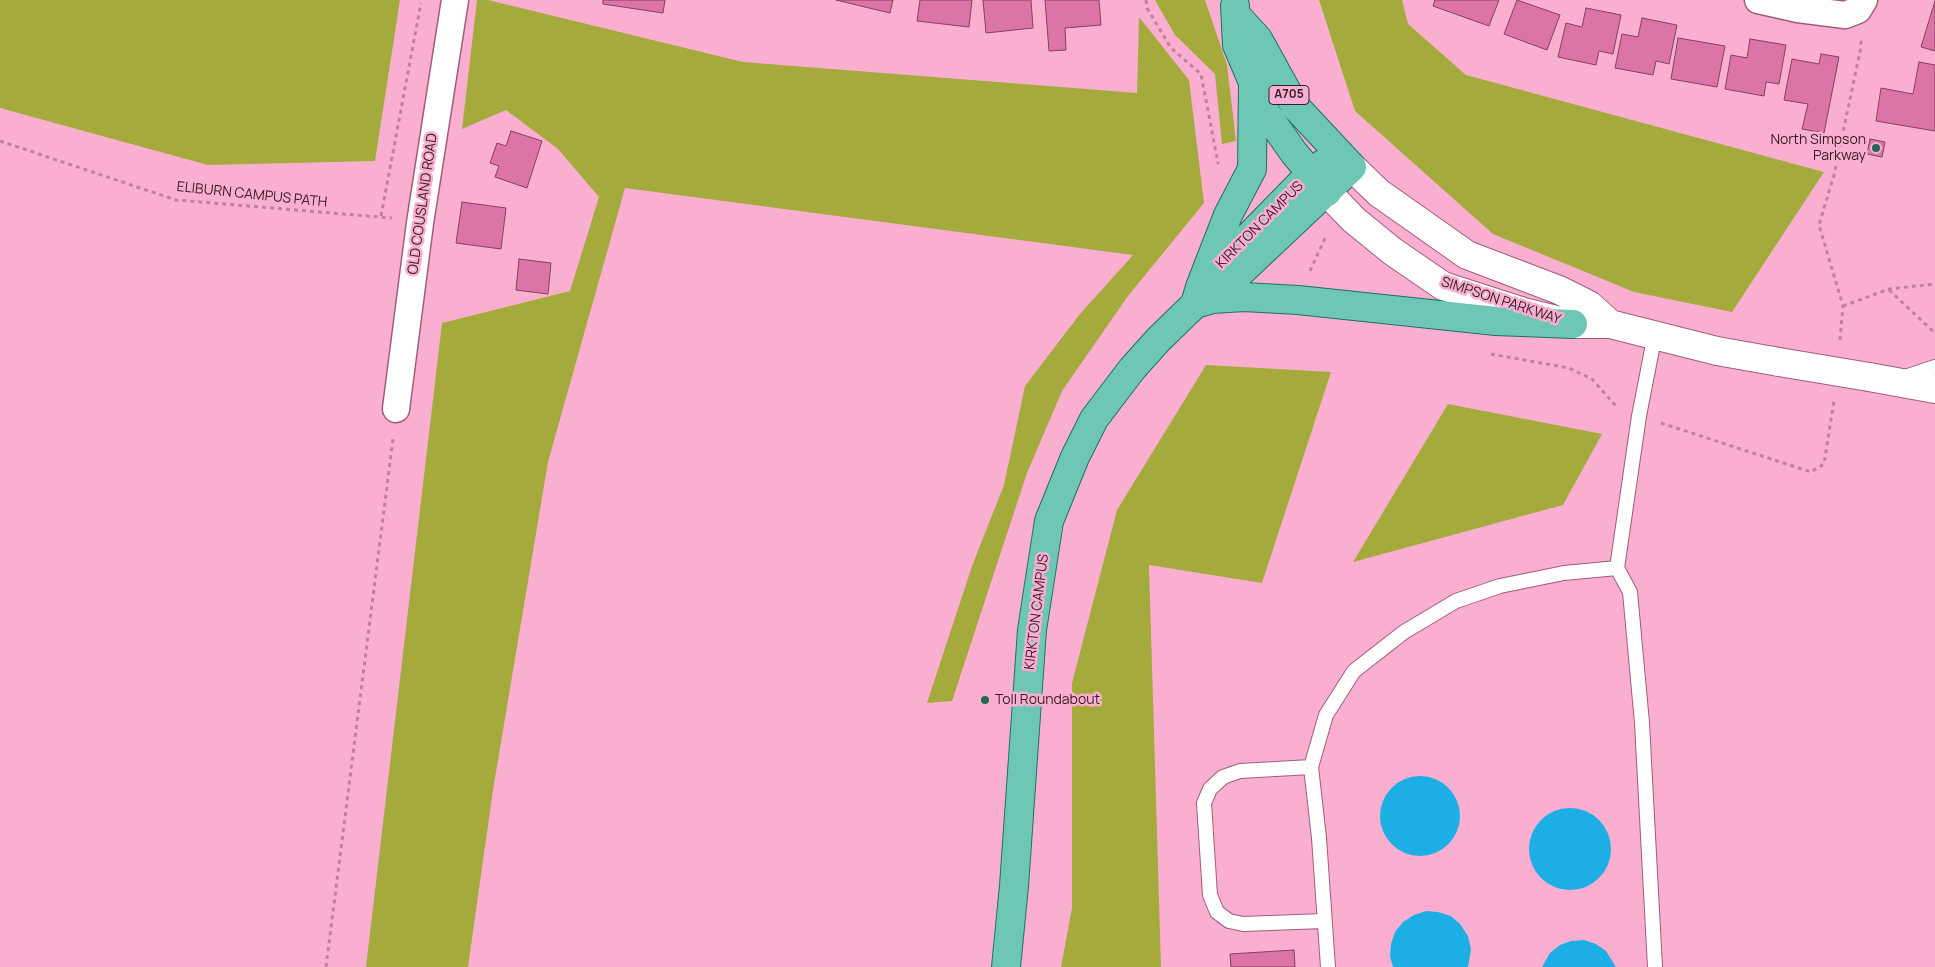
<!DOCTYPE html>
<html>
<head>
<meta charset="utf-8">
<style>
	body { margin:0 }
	canvas { display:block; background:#fbafd0 }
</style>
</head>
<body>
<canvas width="1935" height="967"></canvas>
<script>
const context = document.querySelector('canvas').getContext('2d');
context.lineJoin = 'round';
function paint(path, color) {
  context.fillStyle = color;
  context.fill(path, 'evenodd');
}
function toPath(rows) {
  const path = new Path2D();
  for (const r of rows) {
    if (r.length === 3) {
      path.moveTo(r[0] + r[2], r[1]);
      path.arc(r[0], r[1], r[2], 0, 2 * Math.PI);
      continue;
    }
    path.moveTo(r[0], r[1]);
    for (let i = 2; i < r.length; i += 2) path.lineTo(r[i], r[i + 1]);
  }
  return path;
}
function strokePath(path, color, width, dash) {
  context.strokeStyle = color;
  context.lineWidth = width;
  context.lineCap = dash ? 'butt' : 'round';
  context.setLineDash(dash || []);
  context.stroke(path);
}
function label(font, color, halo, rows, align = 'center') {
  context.font = font + ' Manrope,sans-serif';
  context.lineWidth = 5;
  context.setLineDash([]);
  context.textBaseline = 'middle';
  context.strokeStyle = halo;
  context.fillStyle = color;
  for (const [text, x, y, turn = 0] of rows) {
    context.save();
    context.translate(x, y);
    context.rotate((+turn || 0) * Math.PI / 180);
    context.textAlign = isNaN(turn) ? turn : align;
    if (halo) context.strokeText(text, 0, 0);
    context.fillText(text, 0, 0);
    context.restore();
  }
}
const green = toPath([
	[0,0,400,0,375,161,208,165,0,108],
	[477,0,488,0,743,62,1137,93,1139,17,1189,80,1204,203,1128,296,1062,391,1027,473,952,701,927,703,972,566,1004,485,1025,386,1080,314,1133,255,625,188,548,462,493,790,468,967,366,967,442,323,570,291,599,197,558,149,506,110,462,129],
	[1155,0,1205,0,1227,65,1236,141,1222,144,1215,74,1175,35],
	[1319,0,1402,0,1408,24,1466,75,1824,172,1732,312,1634,292,1493,234,1355,111],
	[1206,365,1331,372,1262,583,1149,565,1161,967,1061,967,1072,908,1072,683,1117,510],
	[1448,404,1602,434,1563,505,1353,562]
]);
const water = toPath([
	[1420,816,40],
	[1570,849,41],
	[1426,911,1438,912,1451,916,1460,924,1468,936,1471,949,1468,967,1393,967,1390,956,1391,944,1395,932,1403,922,1414,915],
	[1584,940,1596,944,1606,951,1616,967,1542,967,1550,953,1560,945,1571,941]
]);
const building = toPath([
	[603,0,665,0,663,13,603,4,603,0],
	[836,0,893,0,890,13,836,0],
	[920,0,972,0,969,27,917,21,920,0],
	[983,0,1031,0,1033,28,986,33,983,0],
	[1045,0,1099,0,1101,25,1065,28,1066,50,1049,51,1045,0],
	[1435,0,1499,0,1489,26,1433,6,1435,0],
	[1517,0,1560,15,1547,50,1504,34,1517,0],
	[1935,1,1935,51,1921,47,1935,1],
	[1586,8,1621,15,1613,54,1599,51,1596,65,1558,57,1566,23,1582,27,1586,8],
	[1642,18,1677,25,1669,64,1656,61,1653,75,1615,68,1622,34,1638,37,1642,18],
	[1678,38,1725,46,1717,87,1671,79,1678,38],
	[1750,39,1786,45,1779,84,1766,82,1764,96,1725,89,1731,55,1747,58,1750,39],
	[1821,54,1839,57,1824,133,1802,129,1808,104,1784,100,1792,59,1819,64,1821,54],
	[1919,62,1935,65,1935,131,1876,121,1881,88,1913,94,1919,62],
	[511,131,542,141,527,188,495,177,499,166,490,163,497,143,506,146,511,131],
	[1870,139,1885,142,1882,157,1867,154,1870,139],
	[462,202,506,208,501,249,456,243,462,202],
	[519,259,551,263,548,294,516,290,519,259],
	[1294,950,1295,967,1231,967,1230,954,1294,950]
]);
const path = toPath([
	[1146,0,1147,8,1171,48,1201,74,1218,163,1219,163],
	[0,141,176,200,392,218],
	[381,216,421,3],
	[1310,271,1326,236],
	[1889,290,1935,333],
	[1843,306,1889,289,1935,284],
	[1840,340,1843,306,1819,225,1834,175,1861,47,1861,40],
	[1491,354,1569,368,1592,379,1616,406],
	[1661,423,1811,472,1824,464,1834,401],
	[326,967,393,439]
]);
const lane = toPath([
	[1902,378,1935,367],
	[1311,767,1240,771,1223,777,1210,789,1204,803,1210,895,1217,912,1229,921,1243,924,1324,921],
	[1328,967,1319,838,1311,767,1326,715,1354,671,1404,632,1456,601,1500,586,1564,573,1617,568],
	[1655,967,1642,723,1630,592,1617,568,1639,416,1655,334]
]);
const street = toPath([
	[1758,0,1798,9,1845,15,1858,10,1864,0],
	[396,409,420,223,455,0]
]);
const secondary = toPath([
	[1352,167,1379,193,1467,255,1559,290,1589,305,1610,324],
	[1327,192,1354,220,1392,251,1443,286,1524,312,1573,324,1610,324,1717,351,1779,362],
	[1869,377,1935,389]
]);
const primary = toPath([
	[1235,6,1237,45,1266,113,1294,153,1327,192],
	[1209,277,1311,173,1324,163],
	[1212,299,1244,297,1298,300,1496,321,1573,324],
	[1195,304,1200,287,1228,215,1252,169,1253,82],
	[1006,967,1014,886,1032,630,1049,521,1075,457,1094,419,1132,369,1158,340,1195,304,1212,299,1352,167,1295,106,1258,39,1237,16]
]);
const secondaryBridge = toPath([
	[1779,362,1869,377]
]);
const markers = [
	[1876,148,5,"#256654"],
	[985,700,5,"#256654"]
];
const shields = [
	[1289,95,40]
];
const shieldNames = [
	["A705",1289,95]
];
const poiNames = [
	["North Simpson",1866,140],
	["Parkway",1866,156],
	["Toll Roundabout",995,700,"left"]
];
const streetNames = [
	["ELIBURN CAMPUS PATH",252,195,6],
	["OLD COUSLAND ROAD",423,204,-82],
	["KIRKTON CAMPUS",1260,225,-45],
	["SIMPSON PARKWAY",1501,301,18],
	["KIRKTON CAMPUS",1037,612,-83]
];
paint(green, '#a5aa3c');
paint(water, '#1daee6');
paint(building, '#dc75a5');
strokePath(building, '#82415f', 1);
strokePath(lane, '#a15c7b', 16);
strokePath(street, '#a15c7b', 29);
strokePath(secondary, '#a15c7b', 30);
strokePath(primary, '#1c7262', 30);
strokePath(path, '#bf829c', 3, [4, 4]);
strokePath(lane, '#fff', 14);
strokePath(street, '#fff', 26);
strokePath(secondary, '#fff', 28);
strokePath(primary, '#6ec7b4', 28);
strokePath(secondaryBridge, '#a15c7b', 30, []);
strokePath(secondaryBridge, '#fff', 28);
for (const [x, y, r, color] of markers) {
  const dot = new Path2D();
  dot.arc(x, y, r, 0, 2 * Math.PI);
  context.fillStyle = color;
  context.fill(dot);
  strokePath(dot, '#fbafd0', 2);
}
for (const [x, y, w] of shields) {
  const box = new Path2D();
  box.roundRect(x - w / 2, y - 9.5, w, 19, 4);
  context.fillStyle = '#fbafd0';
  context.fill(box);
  strokePath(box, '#361a27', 1);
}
label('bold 12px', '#361a27', null, shieldNames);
label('14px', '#361a27', '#fbafd0', poiNames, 'right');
label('14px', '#361a27', '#fbafd0', streetNames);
</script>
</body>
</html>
